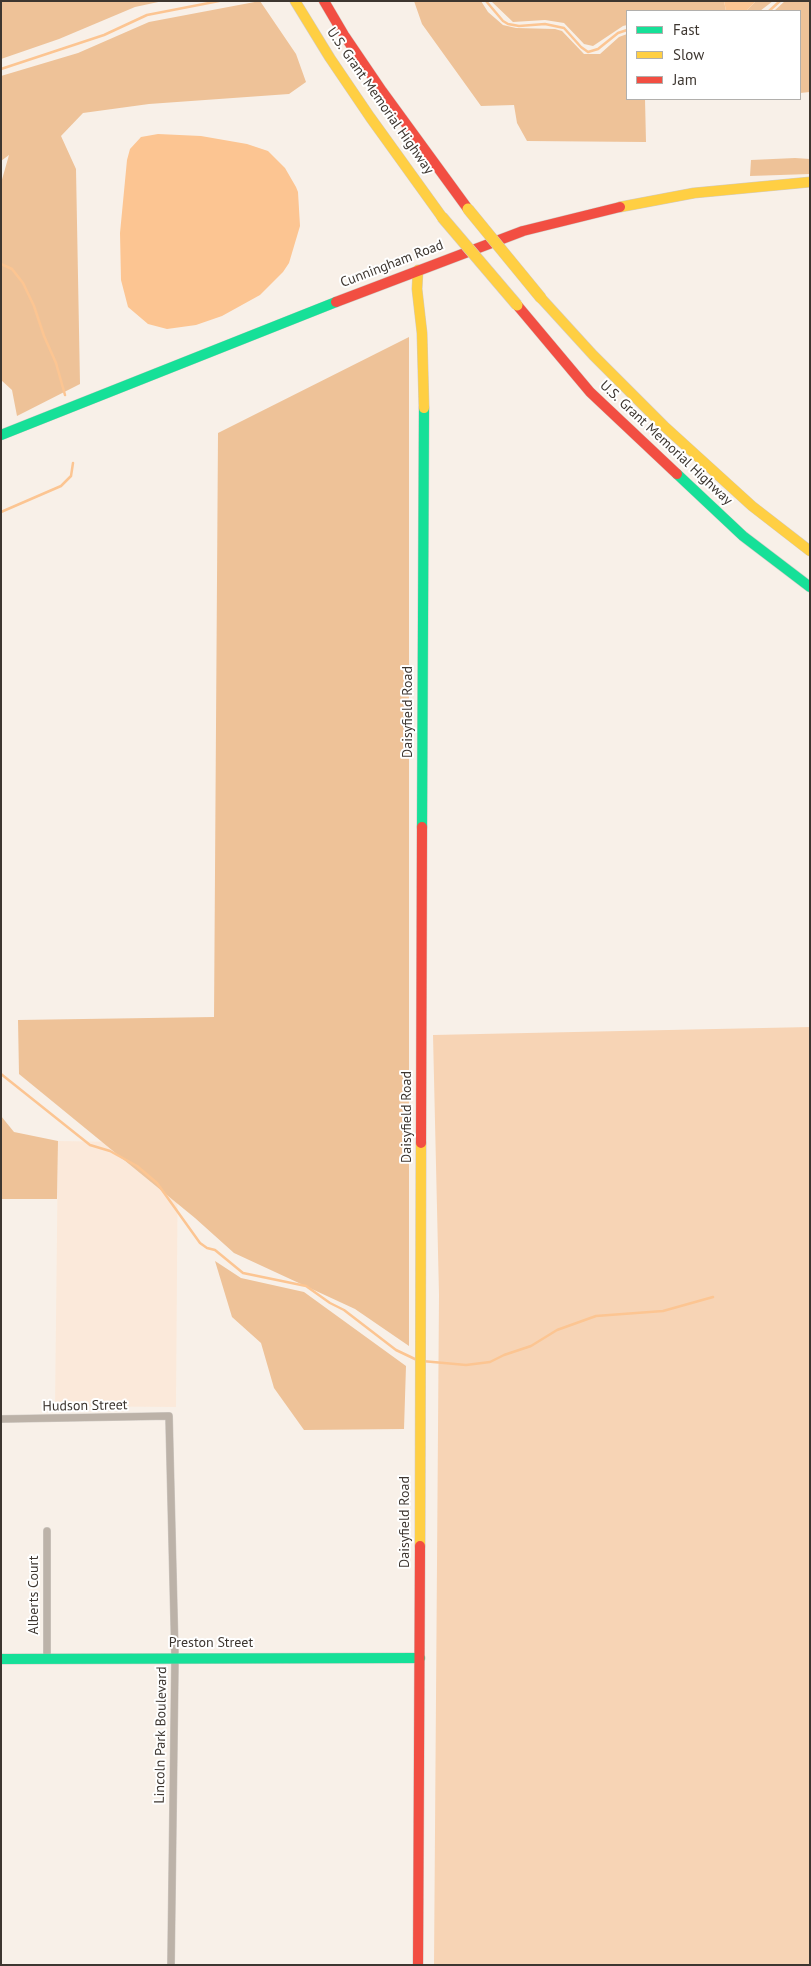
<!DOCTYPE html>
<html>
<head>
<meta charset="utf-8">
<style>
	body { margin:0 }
	#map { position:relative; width:811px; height:1966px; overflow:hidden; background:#f8f0e8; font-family:"PT Sans",sans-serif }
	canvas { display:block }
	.frame { position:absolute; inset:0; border:2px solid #3d3630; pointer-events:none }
	.legend { position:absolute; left:626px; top:10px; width:175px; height:90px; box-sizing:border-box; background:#fff; border:1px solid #b1afac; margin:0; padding:6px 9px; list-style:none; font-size:15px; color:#3d3630 }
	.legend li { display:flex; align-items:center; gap:10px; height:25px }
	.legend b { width:25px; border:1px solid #b1afac }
</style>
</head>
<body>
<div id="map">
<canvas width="811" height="1966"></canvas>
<div class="frame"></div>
<ul class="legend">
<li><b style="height:6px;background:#16e098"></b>Fast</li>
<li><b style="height:6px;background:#ffcf43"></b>Slow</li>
<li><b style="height:6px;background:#f24e42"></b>Jam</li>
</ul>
</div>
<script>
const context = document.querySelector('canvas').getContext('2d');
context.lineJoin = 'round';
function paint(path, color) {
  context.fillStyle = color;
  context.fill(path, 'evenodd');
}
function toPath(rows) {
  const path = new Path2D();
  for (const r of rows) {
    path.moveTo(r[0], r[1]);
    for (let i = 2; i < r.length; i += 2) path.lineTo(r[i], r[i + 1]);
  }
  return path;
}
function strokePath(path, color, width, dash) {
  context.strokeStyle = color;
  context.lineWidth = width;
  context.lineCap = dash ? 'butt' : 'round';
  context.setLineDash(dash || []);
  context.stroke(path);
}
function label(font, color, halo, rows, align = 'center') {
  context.font = font + ' "PT Sans",sans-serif';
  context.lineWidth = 4;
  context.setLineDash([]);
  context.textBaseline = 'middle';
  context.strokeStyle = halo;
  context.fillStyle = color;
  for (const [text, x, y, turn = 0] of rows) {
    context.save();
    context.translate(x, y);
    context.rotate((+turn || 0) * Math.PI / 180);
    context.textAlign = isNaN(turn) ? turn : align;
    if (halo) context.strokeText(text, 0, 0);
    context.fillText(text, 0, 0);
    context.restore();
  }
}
const built = toPath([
	[58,1141,178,1143,176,1407,55,1406]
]);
const green = toPath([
	[810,1027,810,1965,434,1965,439,1295,433,1035]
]);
const forest = toPath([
	[1,1,163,1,135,7,59,39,1,59],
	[260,1,296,54,306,82,289,94,149,104,83,113,61,136,76,169,80,384,17,416,12,390,1,380,1,183,9,155,1,161,1,76,78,53,149,22],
	[414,1,481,1,488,12,503,25,516,28,555,29,562,31,584,54,600,54,619,37,627,34,627,99,645,99,646,142,527,141,517,123,514,105,481,106,422,24],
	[491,1,724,1,726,11,627,11,627,25,623,26,593,46,584,44,564,23,545,20,513,22],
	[756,1,773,1,760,11,746,11],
	[785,1,810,1,810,92,800,93,800,11,774,11],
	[795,158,810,159,810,174,750,176,751,160],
	[409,337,409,1346,355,1309,234,1253,195,1218,19,1074,18,1020,214,1017,218,433],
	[1,1116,14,1132,58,1141,57,1199,1,1199],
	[215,1261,241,1278,304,1292,406,1366,404,1429,304,1430,274,1388,261,1343,232,1317]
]);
const water = toPath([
	[724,1,756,1,746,11,726,11],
	[158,134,201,136,247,144,268,151,285,168,296,187,298,192,300,226,289,263,283,272,260,295,222,316,196,325,167,329,148,324,128,307,121,280,120,233,127,160,130,149,141,137]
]);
const stream = toPath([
	[486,1,503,21,508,24,519,26,545,24,564,28,581,47,588,52,598,49,618,33,627,30],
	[769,11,780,1],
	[1,69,104,35,147,15,219,1],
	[1,264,12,269,23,283,34,306,44,336,56,363,65,395],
	[1,512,61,486,71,476,73,463],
	[1,1074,90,1145,110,1151,137,1166,157,1183,200,1243,207,1248,215,1250,243,1273,306,1286,330,1303,344,1310,396,1350,417,1360],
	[422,1361,466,1365,490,1362,504,1355,531,1346,557,1330,596,1316,663,1311,713,1297]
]);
const street = toPath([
	[1,1419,169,1416,175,1657,171,1965],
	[47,1659,47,1531]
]);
const fast = toPath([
	[1,435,336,302],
	[677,474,743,536,810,587],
	[422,827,424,408],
	[1,1659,420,1658]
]);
const slow = toPath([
	[295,1,330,58,370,117,442,217],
	[620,207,694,193,810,182],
	[418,270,417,289,422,333,424,408],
	[541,298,593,355,664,426,752,506,810,551],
	[420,1546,421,1143]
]);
const jam = toPath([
	[324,1,344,35,382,91,468,209],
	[336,302,523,231,620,207],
	[517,305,590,392,677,474],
	[421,1143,422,827],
	[418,1965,420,1546]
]);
const slowBridge = toPath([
	[468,209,541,298],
	[442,217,517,305]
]);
const streetNames = [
	["U.S. Grant Memorial Highway",380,101,55],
	["Cunningham Road",392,264,-21],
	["U.S. Grant Memorial Highway",666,443,43],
	["Daisyfield Road",408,712,-90],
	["Daisyfield Road",407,1117,-90],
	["Hudson Street",85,1406,-1],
	["Daisyfield Road",405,1522,-90],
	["Alberts Court",34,1595,-90],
	["Preston Street",211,1643],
	["Lincoln Park Boulevard",161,1735,-89]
];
paint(built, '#fbe9da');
paint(green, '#f7d4b5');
paint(forest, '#eec298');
paint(water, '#fcc592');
strokePath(stream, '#fcc592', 2.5);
strokePath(street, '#d1cbc5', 8);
strokePath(fast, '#d1cbc5', 11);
strokePath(slow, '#d1cbc5', 11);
strokePath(jam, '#d1cbc5', 11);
strokePath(street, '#bcb2a8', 7);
strokePath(fast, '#16e098', 10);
strokePath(slow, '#ffcf43', 10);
strokePath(jam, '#f24e42', 10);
strokePath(slowBridge, '#d1cbc5', 12, []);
strokePath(slowBridge, '#ffcf43', 11);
label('14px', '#3d3630', '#fff', streetNames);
</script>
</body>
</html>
